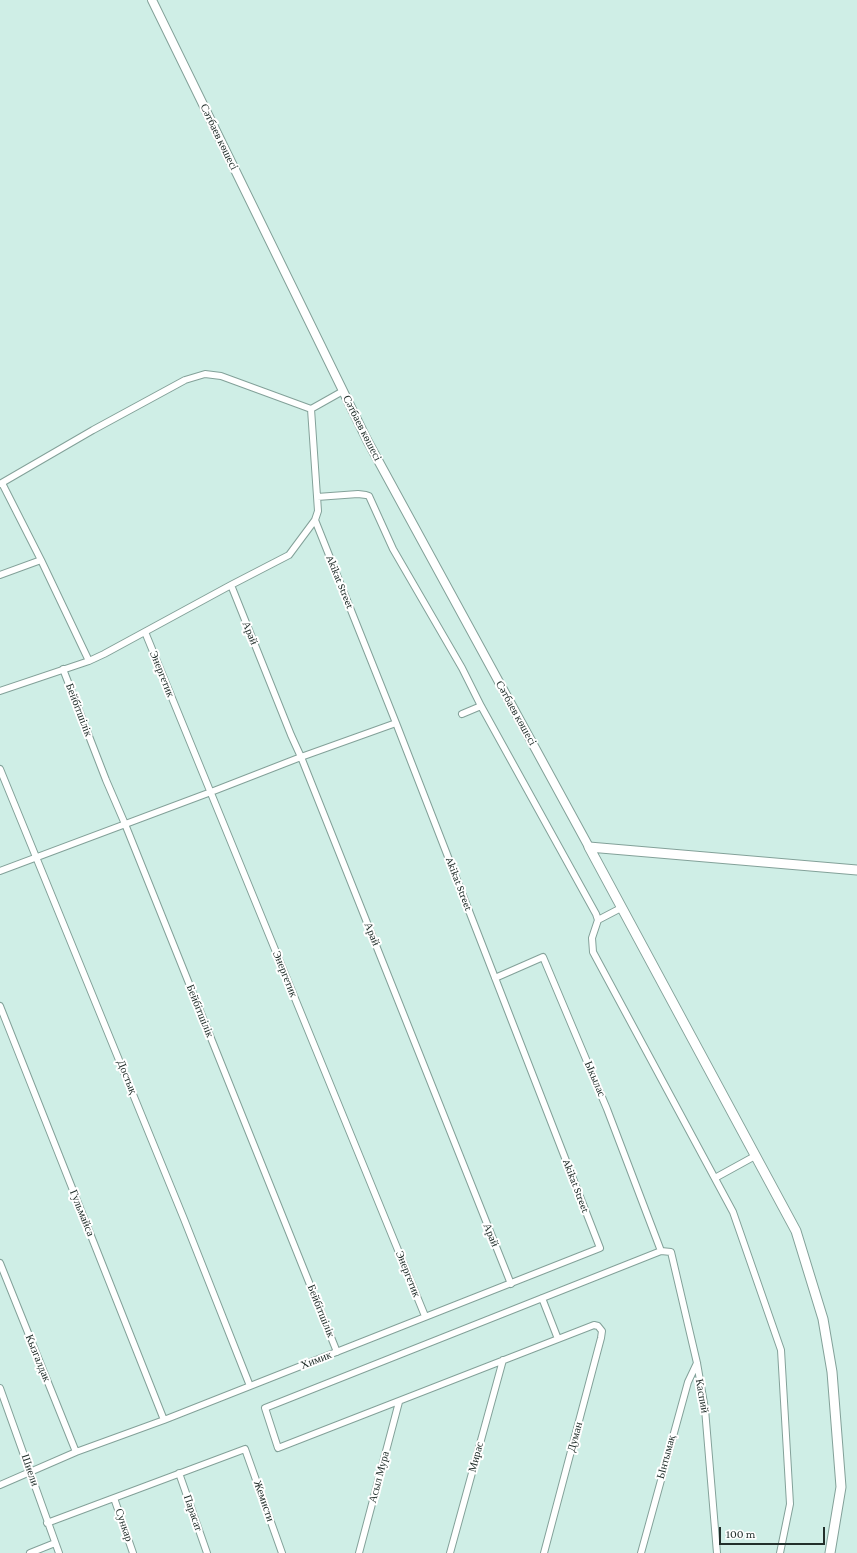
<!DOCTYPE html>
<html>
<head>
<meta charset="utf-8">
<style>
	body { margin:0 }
	#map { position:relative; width:857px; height:1553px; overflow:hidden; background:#cfeee6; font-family:"Crimson Pro",serif }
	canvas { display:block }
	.scale { position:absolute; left:719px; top:1527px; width:106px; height:18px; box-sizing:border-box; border:2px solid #222f2b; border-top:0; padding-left:5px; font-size:12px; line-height:14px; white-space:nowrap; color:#222f2b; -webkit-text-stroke:3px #fff; paint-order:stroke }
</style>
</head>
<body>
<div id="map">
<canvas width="857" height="1553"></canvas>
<div class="scale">100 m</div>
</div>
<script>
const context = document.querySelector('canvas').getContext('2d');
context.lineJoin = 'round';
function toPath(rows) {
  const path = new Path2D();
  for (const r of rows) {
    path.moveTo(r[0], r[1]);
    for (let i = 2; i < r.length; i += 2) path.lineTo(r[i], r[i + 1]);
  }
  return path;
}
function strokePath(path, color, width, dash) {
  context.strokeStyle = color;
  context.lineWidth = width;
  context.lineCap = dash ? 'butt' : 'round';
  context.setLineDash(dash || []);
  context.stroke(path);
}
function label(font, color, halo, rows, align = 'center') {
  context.font = font + ' "Crimson Pro",serif';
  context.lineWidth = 4;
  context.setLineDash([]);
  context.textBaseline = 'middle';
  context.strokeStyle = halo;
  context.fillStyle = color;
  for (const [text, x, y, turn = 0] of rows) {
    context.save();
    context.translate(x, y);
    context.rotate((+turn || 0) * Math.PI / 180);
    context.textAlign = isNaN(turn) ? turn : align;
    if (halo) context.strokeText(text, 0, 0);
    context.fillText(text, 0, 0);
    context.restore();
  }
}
const street = toPath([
	[311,409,343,391],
	[2,483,41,560,89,661],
	[0,484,93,430,185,380,205,374,221,376,311,409],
	[317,497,358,494,366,495,369,496,393,549,462,668,481,706,596,914,598,920,592,938,593,952,733,1212,781,1350,790,1504,780,1553],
	[0,575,41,560],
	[231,585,291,735,301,757,511,1284],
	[145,632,425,1316],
	[63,669,106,780,125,824,337,1352],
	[0,691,89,661,104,654,231,585,289,555,315,520,318,511,311,409],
	[462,714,481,706],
	[0,769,184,1219,250,1386],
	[0,871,211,792,301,757,396,723],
	[598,920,621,908],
	[495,978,543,957,607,1109,661,1251],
	[0,1006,164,1420],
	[715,1178,755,1156],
	[0,1263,76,1452],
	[542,1298,558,1339],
	[0,1388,59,1553],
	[179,1473,207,1553],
	[0,1485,76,1452,164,1420,600,1248,396,723,315,520],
	[114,1498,133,1553],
	[47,1523,245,1449,282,1553],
	[30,1553,55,1543],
	[359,1553,399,1402],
	[450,1553,503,1360],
	[544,1553,601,1338,602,1331,598,1326,594,1325,278,1448,265,1408,661,1251,671,1252,697,1363,705,1409,717,1553],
	[641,1553,688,1382,697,1363]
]);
const secondary = toPath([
	[152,0,367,440,589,847]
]);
const primary = toPath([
	[589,847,796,1231,823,1319,832,1372,841,1487,830,1553],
	[589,847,857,870]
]);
const streetNames = [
	["Сәтбаев көшесі",219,137,64],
	["Сәтбаев көшесі",362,428,63],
	["Akikat Street",340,582,68],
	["Арай",250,633,68],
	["Энергетик",162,674,68],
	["Бейбітшілік",79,710,69],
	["Сәтбаев көшесі",516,713,61],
	["Akikat Street",459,884,69],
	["Арай",372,934,68],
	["Энергетик",285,974,68],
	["Бейбітшілік",200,1011,68],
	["Достық",127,1077,68],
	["Ыкылас",595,1079,67],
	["Akikat Street",576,1186,69],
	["Гульмайса",82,1213,68],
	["Арай",491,1235,68],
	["Энергетик",408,1274,68],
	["Бейбітшілік",321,1311,68],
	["Кызгалдак",38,1358,68],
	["Химик",316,1360,-21],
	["Каспий",702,1396,80],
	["Думан",575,1437,-75],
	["Мирас",476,1457,-75],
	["Ынтымақ",666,1457,-75],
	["Шиели",30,1470,71],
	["Асыл Мура",379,1477,-75],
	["Жемисти",264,1501,71],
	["Парасат",193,1513,71],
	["Сункар",124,1525,71]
];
strokePath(street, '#83a199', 8);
strokePath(secondary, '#83a199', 10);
strokePath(primary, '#83a199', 11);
strokePath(street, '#fff', 6);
strokePath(secondary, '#fff', 8);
strokePath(primary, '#fff', 9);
label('11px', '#222f2b', '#fff', streetNames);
</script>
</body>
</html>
